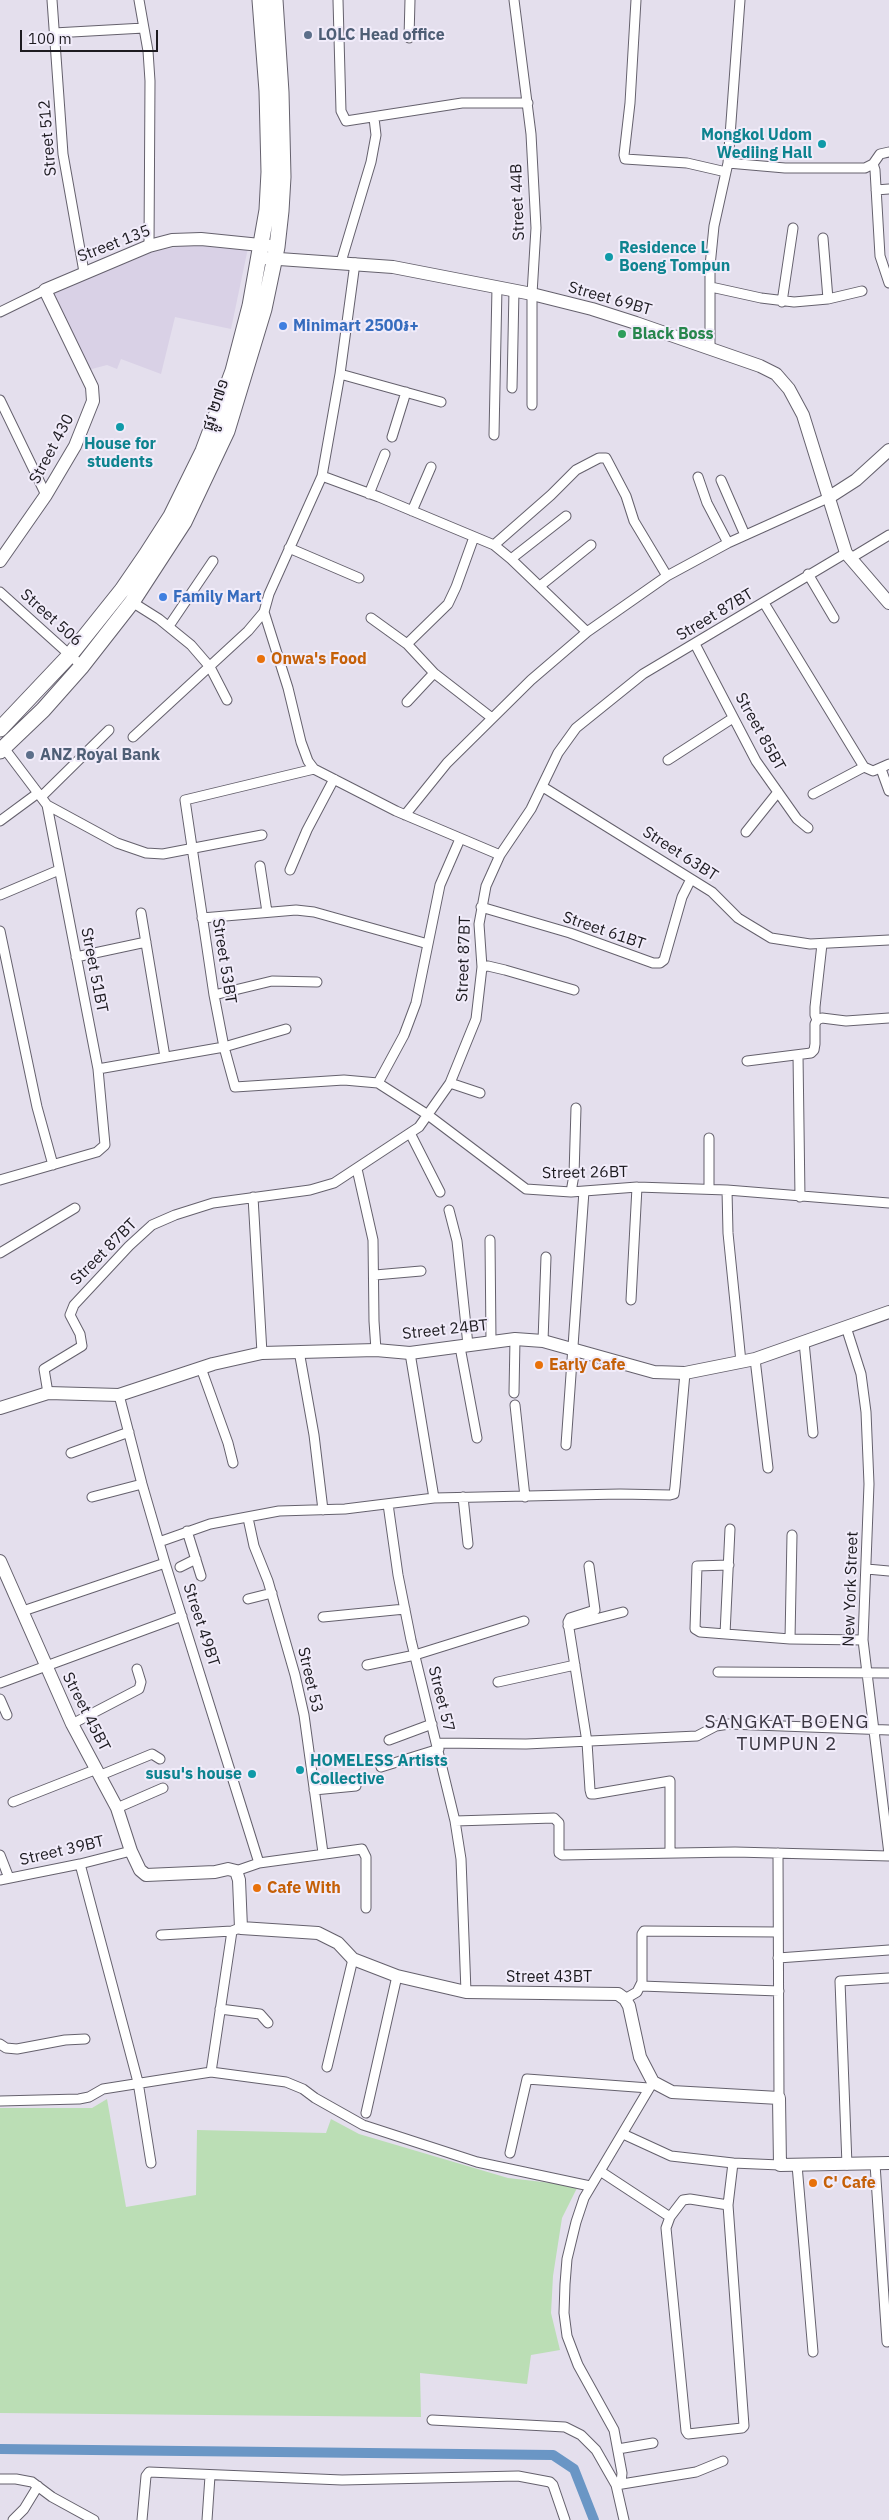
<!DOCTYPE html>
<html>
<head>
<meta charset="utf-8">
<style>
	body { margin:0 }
	#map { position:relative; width:889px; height:2520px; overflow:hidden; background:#e4dfed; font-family:"IBM Plex Sans",sans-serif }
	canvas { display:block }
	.scale { position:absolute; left:20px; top:30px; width:138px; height:22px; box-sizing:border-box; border:2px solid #1d1b20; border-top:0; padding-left:6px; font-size:15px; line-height:18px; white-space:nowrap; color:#1d1b20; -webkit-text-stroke:4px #f1ecfa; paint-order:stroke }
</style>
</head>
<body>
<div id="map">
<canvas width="889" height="2520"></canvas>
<div class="scale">100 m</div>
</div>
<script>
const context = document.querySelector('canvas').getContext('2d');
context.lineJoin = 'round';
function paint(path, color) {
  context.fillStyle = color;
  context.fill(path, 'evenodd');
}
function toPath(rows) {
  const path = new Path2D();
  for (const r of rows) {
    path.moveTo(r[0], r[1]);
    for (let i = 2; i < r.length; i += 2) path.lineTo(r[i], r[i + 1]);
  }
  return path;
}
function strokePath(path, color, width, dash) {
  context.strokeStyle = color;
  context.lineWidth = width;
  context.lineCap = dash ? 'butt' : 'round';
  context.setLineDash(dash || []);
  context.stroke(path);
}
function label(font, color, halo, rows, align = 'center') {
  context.font = font + ' "IBM Plex Sans","Noto Sans Khmer",sans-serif';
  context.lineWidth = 4;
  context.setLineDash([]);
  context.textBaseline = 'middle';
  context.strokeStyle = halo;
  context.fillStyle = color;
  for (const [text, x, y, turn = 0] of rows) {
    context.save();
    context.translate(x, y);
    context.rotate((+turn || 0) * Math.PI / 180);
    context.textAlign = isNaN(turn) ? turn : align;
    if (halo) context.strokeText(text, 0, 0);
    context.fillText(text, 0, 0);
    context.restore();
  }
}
const built = toPath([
	[197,243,248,248,231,329,175,317,161,374,121,359,117,369,107,365,88,370,52,292,146,253]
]);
const green = toPath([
	[107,2099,126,2207,196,2195,197,2130,326,2133,331,2119,359,2134,508,2178,578,2186,562,2218,553,2276,551,2313,560,2350,531,2355,527,2384,420,2373,421,2417,0,2413,0,2108,92,2108]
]);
const canal = toPath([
	[0,2449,553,2455,574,2469,594,2520]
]);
const street = toPath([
	[52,0,63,154,84,272],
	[139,0,148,51,150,81,149,246],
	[338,0,341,111,346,121,462,103,528,103],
	[514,0,531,134,536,228,532,294,532,405],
	[636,0,630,103,624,155,625,159,687,163,726,172],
	[54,33,144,28],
	[409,38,410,0],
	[728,163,785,168,865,168,873,164,880,154,889,152],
	[873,164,875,170,880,256,889,283],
	[876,190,889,189],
	[823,238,828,299],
	[341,262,371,162,376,135,374,118],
	[711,287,761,298,794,302,828,299,862,291],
	[782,302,793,228],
	[0,312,45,290],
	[710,348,710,266,714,226,728,163,740,0],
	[340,374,441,402],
	[512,388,514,290],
	[0,400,46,495],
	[494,435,497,287],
	[392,437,406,392],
	[322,476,379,497,494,545,511,559,587,632],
	[698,477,707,503,728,543],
	[721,480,745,535],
	[369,494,385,454],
	[412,511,431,467],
	[494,545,551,495,576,470,599,458,606,458,626,496,634,521,667,576],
	[289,548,359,578],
	[851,558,889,535],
	[511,559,566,516],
	[808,574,834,618],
	[540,586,591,545],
	[0,592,82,666],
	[132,602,159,619,191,645,210,667,227,700],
	[764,603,864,767,873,771,889,764],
	[264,612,288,688,301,742,308,761,314,769,396,811,500,855],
	[371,618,407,644,434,673,492,718],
	[169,626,213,561],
	[407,644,448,604,456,587,474,537],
	[695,644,756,761,797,819,808,828],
	[407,702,434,673],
	[133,737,248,631,264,612,269,594,322,476,340,374,355,263],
	[4,748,47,805,117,843,146,853,163,854,262,835],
	[668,760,733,718],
	[314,769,185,800,214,995,224,1047,235,1087,344,1080,378,1083,428,1115,526,1189,571,1192,637,1187,727,1190,889,1203],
	[881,769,889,791],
	[543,787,712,892,738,918,771,938,810,944,889,940],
	[813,794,864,767],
	[41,797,109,730],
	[405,815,447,763,531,680,587,632,667,576,728,543,828,498],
	[0,821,38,793],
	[746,832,778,792],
	[260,866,267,912],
	[290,870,307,830,334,779],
	[0,895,59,870],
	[481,907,570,933,653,963,660,963,664,960,682,897,691,879],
	[141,913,165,1057],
	[202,918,296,910,314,912,428,944],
	[0,931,37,1107,53,1165],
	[76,957,146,942],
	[482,967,488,966,505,970,574,990],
	[214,995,272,981,317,982],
	[817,1020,815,1015,815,1007,822,944],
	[798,1055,800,1197],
	[747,1061,811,1053,814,1050,815,1044,815,1024,817,1020,822,1018,846,1021,889,1018],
	[98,1069,224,1047,286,1029],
	[378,1083,404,1035,416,1003,440,885,460,839],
	[450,1083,480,1093],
	[410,1133,440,1192],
	[709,1138,709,1189],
	[357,1169,373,1240,374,1321,376,1350],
	[0,1180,97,1152,105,1145,98,1069,47,805],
	[727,1190,728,1233,741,1362],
	[571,1192,574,1175,576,1108],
	[253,1197,262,1353],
	[449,1210,457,1241,468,1345],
	[490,1240,491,1341],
	[0,1253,75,1208],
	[375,1275,421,1271],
	[631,1300,637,1187],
	[846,1327,861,1374,866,1412,869,1484,863,1640,889,1854],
	[543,1341,546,1257],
	[804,1342,813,1433],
	[460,1347,477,1438],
	[299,1351,314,1435,323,1510],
	[410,1353,434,1498],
	[755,1359,768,1468],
	[201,1368,228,1443,233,1463],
	[48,1393,44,1369,82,1346,80,1334,70,1315,74,1305,129,1246,152,1225,175,1215,213,1203,310,1190,334,1183,419,1127,450,1083,476,1019,482,967,479,924,486,886,500,855,531,809,558,753,576,728,643,674,846,553],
	[514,1393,515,1339],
	[119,1395,142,1484,165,1563,259,1863],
	[515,1405,525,1497],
	[566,1445,584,1191],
	[71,1453,129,1432],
	[92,1497,142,1484],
	[463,1497,468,1544],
	[388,1504,398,1575,411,1640,455,1821,461,1859,466,1992],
	[248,1518,254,1546,268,1581,295,1675,304,1715,323,1853],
	[187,1531,201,1576],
	[159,1542,210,1524,279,1511,345,1509,434,1498,620,1494,670,1495,674,1494,675,1487,685,1373],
	[729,1565,697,1566,695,1629,700,1632,790,1639,863,1640],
	[589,1566,595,1610,570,1618,568,1622,587,1742,590,1790,591,1794,594,1794,670,1781,670,1853],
	[180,1567,196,1559],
	[867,1569,889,1571],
	[248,1599,272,1593],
	[23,1611,165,1563],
	[323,1617,405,1609],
	[568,1626,623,1612],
	[725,1634,730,1529],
	[790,1639,792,1535],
	[367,1665,415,1655,524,1621],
	[718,1672,889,1673],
	[498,1682,575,1665],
	[0,1683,182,1616],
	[0,1699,7,1715],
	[72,1724,139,1689,141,1682,137,1669],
	[389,1740,432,1724],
	[437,1743,526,1744,697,1736,716,1726,729,1724,889,1730],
	[381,1767,439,1749],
	[101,1775,152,1754,160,1759],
	[314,1790,356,1786],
	[13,1802,97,1769],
	[117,1808,163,1788],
	[455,1821,554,1818,559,1823,559,1853,562,1855,735,1852,889,1856],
	[778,1853,779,2098],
	[0,1855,9,1878],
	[80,1864,138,2082,151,2163],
	[236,1871,259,1863,362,1849,366,1857,366,1908],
	[0,1880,80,1864,131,1851],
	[161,1935,232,1931,237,1929],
	[778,1958,889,1950],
	[641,1986,779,1991],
	[625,1999,637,1992,642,1982,642,1934,644,1931,778,1932],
	[220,2009,260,2014,268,2023],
	[0,2044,6,2048,17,2049,65,2040,85,2039],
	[327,2067,353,1959],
	[211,2072,232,1931],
	[0,2101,79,2099,89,2097,103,2089,211,2072,286,2082,303,2089,315,2098,363,2125,477,2162,590,2186],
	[366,2113,397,1976],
	[623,2134,671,2156,733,2163,780,2165],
	[510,2153,527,2079,649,2088],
	[875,2164,887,2342],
	[797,2165,813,2352],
	[847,2165,840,1981,889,1978],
	[600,2171,670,2217],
	[728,2205,690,2199,683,2200,670,2217,666,2228,686,2431,688,2434,742,2428,744,2426,728,2205,733,2163],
	[432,2420,565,2427,581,2435,596,2450,616,2485,696,2472,723,2461],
	[618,2449,653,2443],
	[0,2479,16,2479,32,2482,52,2497,94,2520],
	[621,2483,622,2473,614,2430,578,2365,567,2336,564,2313,565,2284,567,2259,576,2222,584,2198,653,2082],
	[616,2485,624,2520],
	[13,2520,24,2509,38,2486],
	[142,2520,146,2476,149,2472,342,2480,518,2476,550,2482,553,2485,565,2520],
	[207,2520,210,2476]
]);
const secondary = toPath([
	[265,258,393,267,532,294,592,309,636,323,760,366,776,374,789,389,803,415,846,553,889,603],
	[828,498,856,480,889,450],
	[0,561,46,495,75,446,93,401,92,387,45,290,149,246,172,240,201,239,270,246],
	[0,1408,48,1393,119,1395,213,1364,262,1353,376,1350,410,1353,515,1339,543,1341,654,1372,685,1373,755,1359,889,1312],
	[0,1561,72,1724,117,1808,131,1851,140,1870,146,1875,215,1872,228,1869,236,1871,239,1880,241,1928,318,1933,338,1943,353,1959,397,1976,466,1992,618,1994,625,1999,629,2006,640,2057,653,2082,672,2092,779,2098,780,2165,889,2163]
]);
const primary = toPath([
	[0,729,70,655,122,590,146,555,171,516,203,451,233,371,250,306,267,210,269,172,267,91,260,0],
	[0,751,43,710,82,666,132,602,184,522,227,431,264,309,277,247,281,211,283,177,281,92,275,0]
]);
const markers = [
	[308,35,5,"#5c6f8a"],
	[822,144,5,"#0f9aa8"],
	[609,257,5,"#0f9aa8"],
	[283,326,5,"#3f7fe0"],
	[622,334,5,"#2e9e5b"],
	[120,427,5,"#0f9aa8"],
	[163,597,5,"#3f7fe0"],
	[261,659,5,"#e8710a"],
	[30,755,5,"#5c6f8a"],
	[539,1365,5,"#e8710a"],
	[300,1770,5,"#0f9aa8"],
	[252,1774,5,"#0f9aa8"],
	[257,1888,5,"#e8710a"],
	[813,2183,5,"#e8710a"]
];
const serviceNames = [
	["LOLC Head office",318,35],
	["ANZ Royal Bank",40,755]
];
const cultureNames = [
	["Mongkol Udom",812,135],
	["Wediing Hall",812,153],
	["Residence L",619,248,"left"],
	["Boeng Tompun",619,266,"left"],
	["House for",120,444,"center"],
	["students",120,462,"center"],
	["HOMELESS Artists",310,1761,"left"],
	["Collective",310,1779,"left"],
	["susu's house",242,1774]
];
const streetNames = [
	["Street 512",48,138,-95],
	["Street 44B",518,202,-92],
	["Street 135",114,244,-21],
	["Street 69BT",610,299,16],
	["ផ្លូវ ២៧១",216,405,-72],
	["Street 430",52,449,-62],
	["Street 87BT",715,615,-31],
	["Street 506",51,618,42],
	["Street 85BT",760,732,61],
	["Street 63BT",680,854,33],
	["Street 61BT",604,931,19],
	["Street 87BT",464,959,-88],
	["Street 53BT",224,961,81],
	["Street 51BT",94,970,79],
	["Street 26BT",585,1173,-1],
	["Street 87BT",104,1252,-45],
	["Street 24BT",445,1330,-6],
	["New York Street",851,1589,-88],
	["Street 49BT",201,1625,72],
	["Street 53",310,1680,77],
	["Street 57",441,1699,76],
	["Street 45BT",86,1712,63],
	["Street 39BT",62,1851,-13],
	["Street 43BT",549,1977]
];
const shopNames = [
	["Minimart 2500៛+",293,326],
	["Family Mart",173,597]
];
const leisureNames = [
	["Black Boss",632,334]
];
const foodNames = [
	["Onwa's Food",271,659],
	["Early Cafe",549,1365],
	["Cafe With",267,1888],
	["C' Cafe",823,2183]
];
const quarterNames = [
	["SANGKAT BOENG",787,1723],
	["TUMPUN 2",787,1745]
];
paint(built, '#d9d1e6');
paint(green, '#bbdeb5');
strokePath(canal, '#6a96c5', 10);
strokePath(street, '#65616d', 11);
strokePath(secondary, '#65616d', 14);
strokePath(primary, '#65616d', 17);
strokePath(street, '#fff', 9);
strokePath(secondary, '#fff', 12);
strokePath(primary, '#fff', 15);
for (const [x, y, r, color] of markers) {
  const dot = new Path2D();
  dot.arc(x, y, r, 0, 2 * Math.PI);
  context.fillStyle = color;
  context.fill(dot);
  strokePath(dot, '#f1ecfa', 2);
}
label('bold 16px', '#4e5e75', '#f1ecfa', serviceNames, 'left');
label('bold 16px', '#0d838f', '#f1ecfa', cultureNames, 'right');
label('16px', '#1d1b20', '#f1ecfa', streetNames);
label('bold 16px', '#366cbe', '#f1ecfa', shopNames, 'left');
label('bold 16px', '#27864d', '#f1ecfa', leisureNames, 'left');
label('bold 16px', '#c56008', '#f1ecfa', foodNames, 'left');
context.letterSpacing = '1px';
label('19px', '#3a3641', '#f1ecfa', quarterNames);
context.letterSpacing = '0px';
</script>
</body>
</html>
